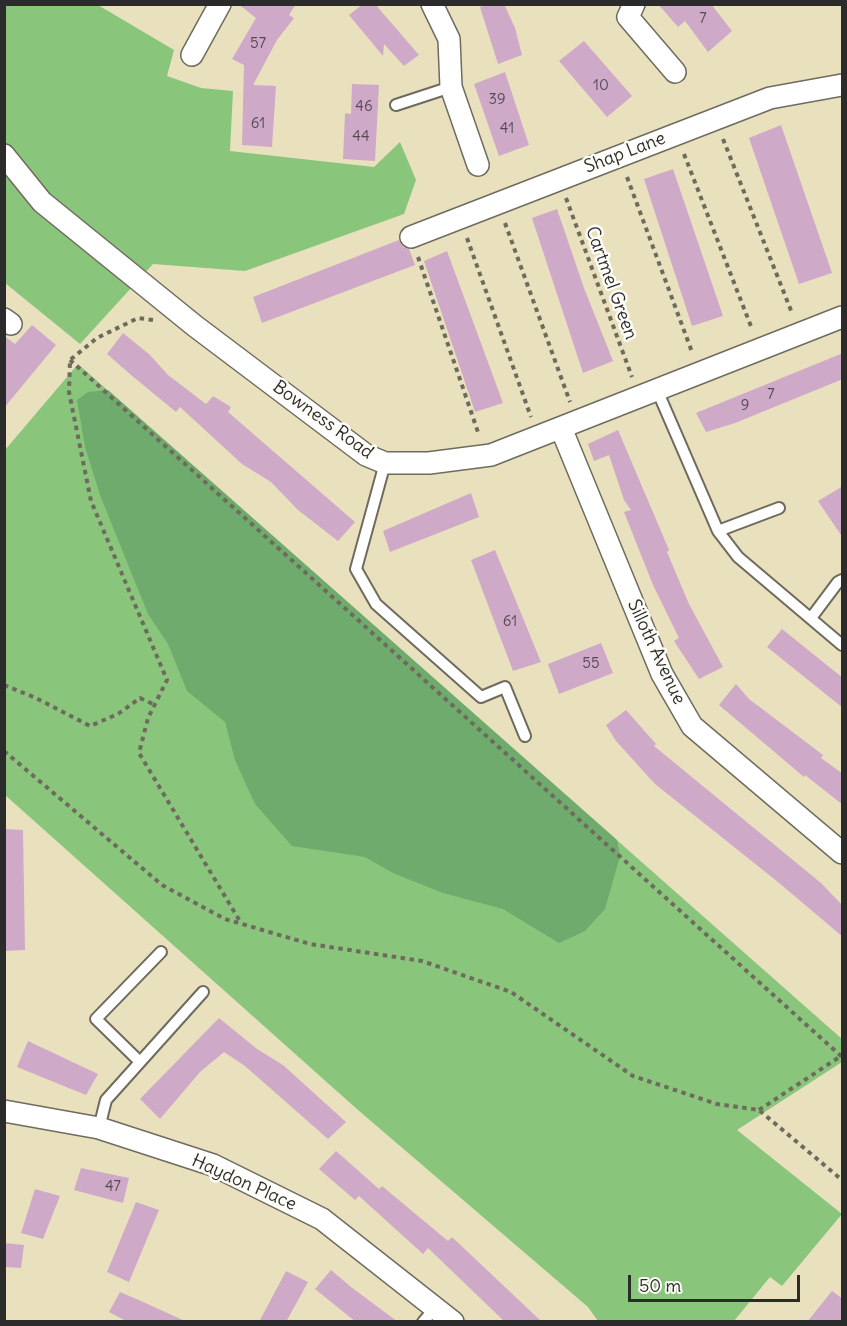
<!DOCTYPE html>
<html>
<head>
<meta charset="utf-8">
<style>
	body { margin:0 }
	#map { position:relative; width:847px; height:1326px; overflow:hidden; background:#e9e1be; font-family:Delius,sans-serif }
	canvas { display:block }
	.frame { position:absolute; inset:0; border:6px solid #2b2b2b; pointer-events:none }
	.scale { position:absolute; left:628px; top:1275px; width:172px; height:27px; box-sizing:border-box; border:3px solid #2b2b2b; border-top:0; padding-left:8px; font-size:18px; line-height:21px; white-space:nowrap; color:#2b2b2b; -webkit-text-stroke:4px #fdfcf7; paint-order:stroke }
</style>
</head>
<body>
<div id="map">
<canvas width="847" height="1326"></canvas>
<div class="frame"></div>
<div class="scale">50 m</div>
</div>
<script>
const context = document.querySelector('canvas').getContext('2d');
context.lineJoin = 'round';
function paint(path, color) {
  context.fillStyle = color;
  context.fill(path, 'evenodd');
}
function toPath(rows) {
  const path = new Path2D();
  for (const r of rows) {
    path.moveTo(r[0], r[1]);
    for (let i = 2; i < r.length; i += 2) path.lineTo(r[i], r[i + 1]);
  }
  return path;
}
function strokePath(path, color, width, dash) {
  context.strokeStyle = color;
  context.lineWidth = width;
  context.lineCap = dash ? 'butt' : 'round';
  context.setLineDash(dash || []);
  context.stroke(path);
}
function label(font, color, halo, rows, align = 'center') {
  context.font = font + ' Delius,sans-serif';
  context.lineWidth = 5;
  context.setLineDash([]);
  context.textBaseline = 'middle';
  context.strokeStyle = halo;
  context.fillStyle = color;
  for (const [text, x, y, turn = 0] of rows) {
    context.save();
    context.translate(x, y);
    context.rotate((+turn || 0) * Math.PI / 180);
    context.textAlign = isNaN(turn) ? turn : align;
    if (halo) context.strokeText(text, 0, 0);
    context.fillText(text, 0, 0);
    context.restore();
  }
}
const green = toPath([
	[4,5,98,5,174,50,167,76,201,88,233,91,230,151,374,167,400,142,416,180,404,214,245,271,153,264,80,344,5,283],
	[78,364,842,1039,842,1062,737,1130,842,1214,782,1286,770,1277,734,1321,598,1321,588,1307,358,1110,5,795,5,450]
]);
const forest = toPath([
	[108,390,617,840,620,856,605,909,585,931,559,943,503,909,443,893,393,873,365,857,292,846,255,804,235,760,225,722,187,691,168,644,148,614,100,495,85,447,77,400,88,392]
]);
const building = toPath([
	[238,4,296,4,289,15,294,18,277,40,253,85,276,86,272,147,242,145,244,65,232,59,256,18],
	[363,4,375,4,419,55,404,66,384,44,383,56,349,15],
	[489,4,504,4,515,28,522,55,498,64,480,7],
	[658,4,711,4,732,31,708,52,685,21,678,27],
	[584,41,632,96,607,117,559,61],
	[505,72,529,145,499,156,474,84],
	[352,84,379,85,375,161,343,159,345,113,351,114],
	[781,125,832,273,799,284,749,138],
	[673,169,723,316,692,326,644,179],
	[557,209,584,288,613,361,583,373,532,218],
	[399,240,403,247,409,249,415,265,262,323,253,297],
	[447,251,503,403,475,412,424,261],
	[32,325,56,345,4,408,4,336,15,344],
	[123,333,150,355,168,375,206,404,213,396,231,407,228,412,355,522,338,541,298,510,271,482,242,464,180,407,176,412,131,375,107,354],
	[843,353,843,379,735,423,706,432,696,413],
	[618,430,669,550,667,552,689,604,723,667,699,679,674,641,679,638,653,585,624,512,631,510,624,500,609,455,594,461,588,444],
	[843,486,843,538,818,501],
	[471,493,479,517,390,552,383,531],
	[495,550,541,662,513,671,471,560],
	[782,629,843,678,843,708,767,647],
	[601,643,613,673,559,694,548,664],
	[736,684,749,699,823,755,821,758,843,774,843,805,805,775,804,777,719,705],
	[626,710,656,744,654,746,821,883,843,906,843,937,778,882,655,784,616,741,606,725],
	[4,829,23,830,25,950,4,951],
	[219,1018,257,1049,283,1065,346,1122,328,1139,245,1066,224,1052,200,1072,160,1119,140,1099],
	[28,1041,98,1074,86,1095,17,1067],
	[336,1151,379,1189,382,1186,448,1241,452,1237,542,1322,505,1322,428,1248,423,1254,359,1196,355,1200,319,1169],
	[81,1168,129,1178,123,1203,74,1190],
	[35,1189,60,1196,43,1239,21,1233],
	[136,1202,159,1210,129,1282,107,1272],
	[4,1243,24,1245,21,1268,4,1267],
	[331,1270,351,1287,398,1322,356,1322,315,1289],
	[286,1271,308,1282,286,1322,259,1322],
	[832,1291,843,1299,843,1322,807,1322],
	[120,1292,141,1301,187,1322,128,1322,109,1312]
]);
const path = toPath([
	[723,139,792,313],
	[684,154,752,329],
	[627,177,692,352],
	[566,198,632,377],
	[505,223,570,402],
	[467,238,531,417],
	[418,257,479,435],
	[153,320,138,318,97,338,70,360,69,392,91,501,167,680,148,718,139,753,241,923],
	[70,360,842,1057],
	[4,685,36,698,90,726,118,714,140,698,155,705],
	[4,751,162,885,225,919,310,944,422,961,511,992,633,1076,717,1104,759,1110,842,1180],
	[759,1110,841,1056]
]);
const service = toPath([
	[396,105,451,87],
	[657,390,718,531,738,557,842,645],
	[385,463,356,569,376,604,481,697,505,687,525,736],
	[718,531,779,508],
	[811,618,838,582,842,580],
	[140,1062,96,1019,161,952],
	[99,1128,106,1100,203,992],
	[423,1322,435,1308]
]);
const minor = toPath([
	[432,4,449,39,451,87,478,165],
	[634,4,628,17,675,72],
	[192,55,220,4],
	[4,155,42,202,195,326,366,455,385,463,429,463,491,455,842,317],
	[411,237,770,98,842,85],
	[4,319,11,324],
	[561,428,662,674,692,726,842,853],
	[4,1111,99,1128,213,1165,322,1219,453,1322]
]);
const numberNames = [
	["7",703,19],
	["57",258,44],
	["10",601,86],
	["39",497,100],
	["46",364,107],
	["61",258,124],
	["41",507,129],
	["44",361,137],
	["7",771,395],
	["9",745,406],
	["61",510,622],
	["55",591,664],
	["47",113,1187]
];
const streetNames = [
	["Shap Lane",625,153,-21],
	["Cartmel Green",611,283,70],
	["Bowness Road",323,420,36],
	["Silloth Avenue",656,652,65],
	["Haydon Place",244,1183,24]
];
paint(green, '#89c67c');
paint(forest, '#6eab6c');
paint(building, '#cfa9c8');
strokePath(service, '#6e6b5e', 14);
strokePath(minor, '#6e6b5e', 24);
strokePath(path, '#6e6b5e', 4, [4.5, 4.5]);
strokePath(service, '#fff', 10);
strokePath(minor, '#fff', 21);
label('15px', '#544a52', null, numberNames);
label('18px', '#2b2b2b', '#fdfcf7', streetNames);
</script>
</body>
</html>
